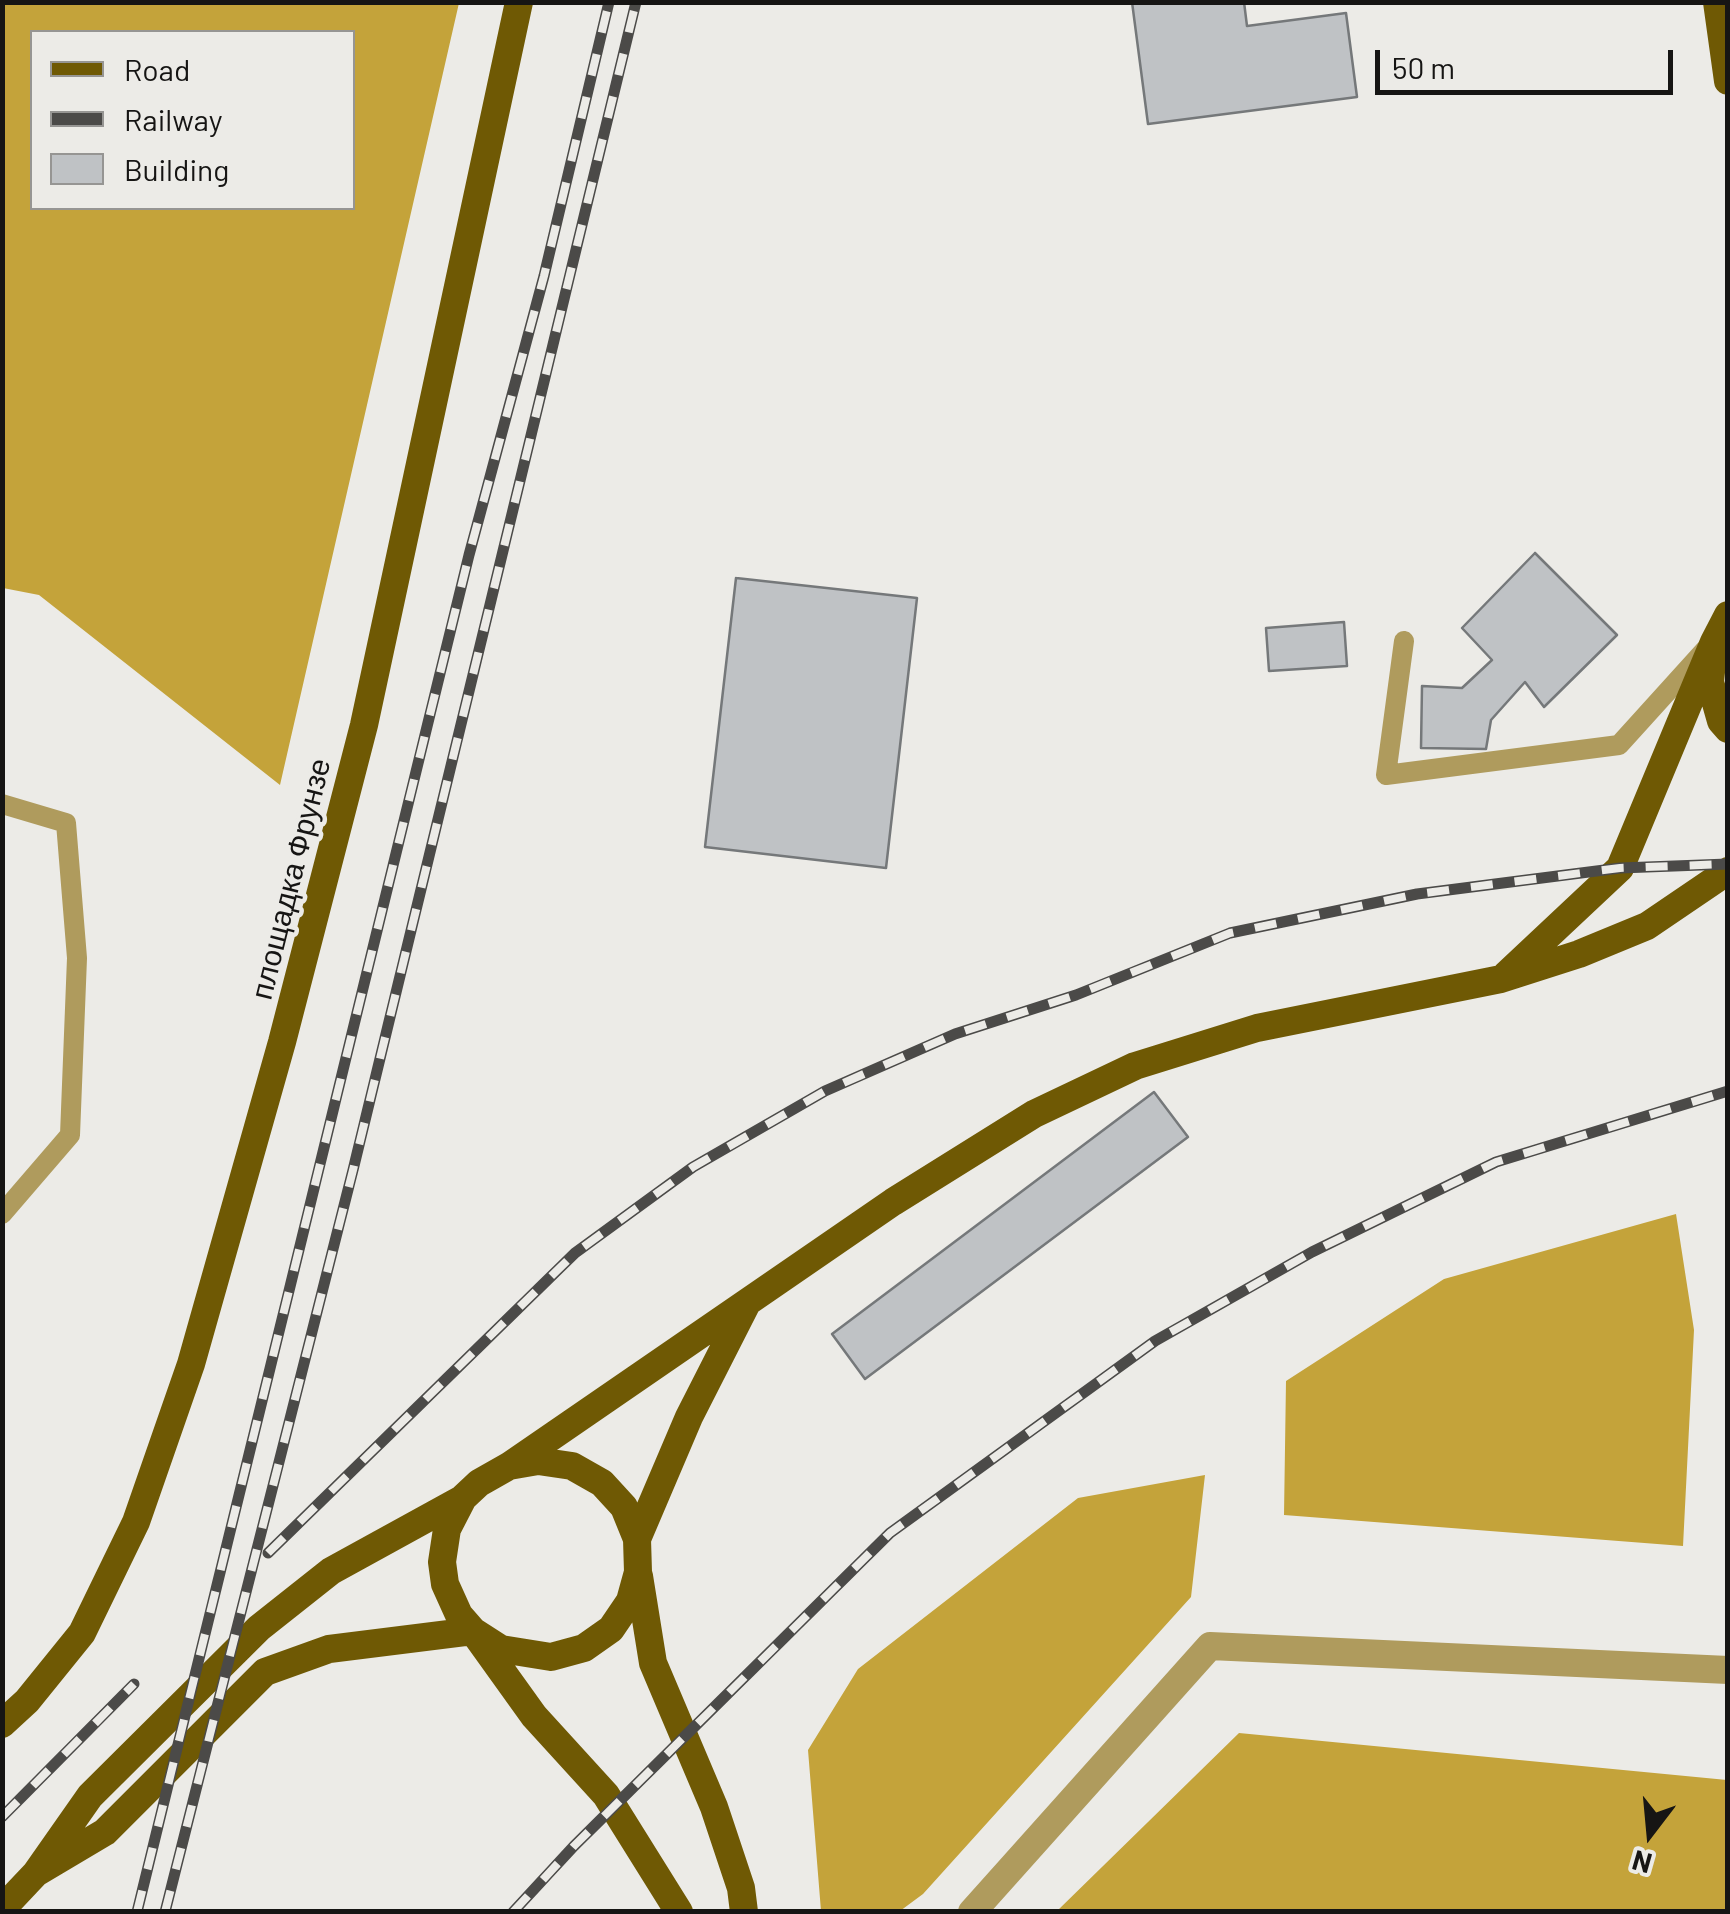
<!DOCTYPE html>
<html>
<head>
<meta charset="utf-8">
<style>
	body { margin:0 }
	#map { position:relative; width:1730px; height:1914px; overflow:hidden; background:#ecebe7; font-family:Barlow,sans-serif }
	canvas { display:block }
	.frame { position:absolute; inset:0; border:5px solid #161514; pointer-events:none }
	.legend { position:absolute; left:30px; top:30px; width:325px; height:180px; box-sizing:border-box; background:#ecebe7; border:2px solid #969593; margin:0; padding:12px 18px; list-style:none; font-size:30px; color:#161514 }
	.legend li { display:flex; align-items:center; gap:20px; height:50px }
	.legend b { width:50px; border:2px solid #969593 }
	.north { position:absolute; left:1600px; top:1784px; width:100px; height:100px; -webkit-text-stroke:8px #ecebe7; paint-order:stroke; rotate:196deg; font-size:28px; font-weight:700; line-height:40px; text-align:center; color:#161514 }
	.north::after { content:''; display:block; margin:auto; width:35px; height:45px; background:#161514; clip-path:polygon(50% 0,100% 100%,50% 72%,0 100%) }
	.scale { position:absolute; left:1375px; top:50px; width:298px; height:45px; box-sizing:border-box; border:5px solid #161514; border-top:0; padding-left:12px; font-size:30px; line-height:35px; white-space:nowrap; color:#161514; -webkit-text-stroke:8px #ecebe7; paint-order:stroke }
</style>
</head>
<body>
<div id="map">
<canvas width="1730" height="1914"></canvas>
<div class="frame"></div>
<ul class="legend">
<li><b style="height:12px;background:#6f5904"></b>Road</li>
<li><b style="height:12px;background:#4b4a48"></b>Railway</li>
<li><b style="height:28px;background:#bfc2c5"></b>Building</li>
</ul>
<div class="north">N</div>
<div class="scale">50 m</div>
</div>
<script>
const context = document.querySelector('canvas').getContext('2d');
context.lineJoin = 'round';
function paint(path, color) {
  context.fillStyle = color;
  context.fill(path, 'evenodd');
}
function toPath(rows) {
  const path = new Path2D();
  for (const r of rows) {
    path.moveTo(r[0], r[1]);
    for (let i = 2; i < r.length; i += 2) path.lineTo(r[i], r[i + 1]);
  }
  return path;
}
function strokePath(path, color, width, dash) {
  context.strokeStyle = color;
  context.lineWidth = width;
  context.lineCap = dash ? 'butt' : 'round';
  context.setLineDash(dash || []);
  context.stroke(path);
}
function label(font, color, halo, rows, align = 'center') {
  context.font = font + ' Barlow,sans-serif';
  context.lineWidth = 9;
  context.setLineDash([]);
  context.textBaseline = 'middle';
  context.strokeStyle = halo;
  context.fillStyle = color;
  for (const [text, x, y, turn = 0] of rows) {
    context.save();
    context.translate(x, y);
    context.rotate((+turn || 0) * Math.PI / 180);
    context.textAlign = isNaN(turn) ? turn : align;
    if (halo) context.strokeText(text, 0, 0);
    context.fillText(text, 0, 0);
    context.restore();
  }
}
const forest = toPath([
	[2,3,459,3,280,785,39,595,3,588],
	[32,32,352,32,352,208,32,208],
	[1676,1214,1694,1330,1683,1546,1284,1515,1286,1381,1444,1279],
	[1205,1475,1191,1597,923,1894,900,1911,821,1911,808,1750,858,1669,1078,1498],
	[1239,1733,1727,1780,1727,1911,1057,1911]
]);
const building = toPath([
	[1132,2,1244,2,1247,26,1346,13,1357,97,1148,124,1132,2],
	[1535,553,1617,635,1544,707,1525,682,1491,720,1486,749,1421,748,1422,686,1462,688,1492,660,1462,628,1535,553],
	[736,578,917,598,886,868,705,847,736,578],
	[1344,622,1347,666,1269,671,1266,628,1344,622],
	[1154,1092,1188,1137,865,1379,832,1334,1154,1092]
]);
const service = toPath([
	[1404,641,1386,775,1619,745,1705,650],
	[2,804,66,823,77,958,70,1135,2,1214]
]);
const minor = toPath([
	[972,1912,1210,1646,1728,1670]
]);
const primary = toPath([
	[1717,2,1728,81],
	[1728,615,1714,642,1710,682,1721,721,1728,729],
	[1506,975,1620,868,1714,642],
	[509,1466,538,1461,572,1466,602,1483,624,1507,637,1539,638,1572,630,1601,611,1629,584,1648,551,1657,501,1649,473,1631,459,1615,445,1584,442,1562,447,1529,463,1498,479,1483,509,1466,893,1202,1034,1114,1135,1066,1257,1028,1501,979,1579,954,1647,926,1728,871],
	[637,1539,689,1417,746,1305],
	[639,1576,653,1663,714,1807,741,1888,744,1912],
	[2,1724,27,1701,82,1633,136,1522,191,1364,282,1042,364,725,519,2],
	[36,1873,105,1832,265,1672,329,1649,473,1631,534,1716,606,1795,679,1912],
	[2,1909,36,1873,90,1796,259,1628,331,1571,462,1499]
]);
const rail = toPath([
	[268,1553,575,1253,693,1167,825,1091,955,1034,1076,995,1230,933,1417,894,1620,868,1728,864],
	[2,1817,134,1684],
	[137,1912,469,555,544,276,609,2],
	[165,1912,353,1170,636,2],
	[513,1912,574,1846,890,1533,1155,1341,1312,1252,1496,1162,1728,1091]
]);
const streetNames = [
	["площадка Фрунзе",291,879,-76]
];
paint(forest, '#c4a33a');
paint(building, '#bfc2c5');
strokePath(building, '#75787a', 2.5);
strokePath(service, '#af9b5d', 20);
strokePath(minor, '#af9b5d', 28);
strokePath(primary, '#6f5904', 28);
strokePath(rail, '#4b4a48', 11);
strokePath(rail, '#ecebe7', 8, [22]);
label('30px', '#161514', '#ecebe7', streetNames);
</script>
</body>
</html>
